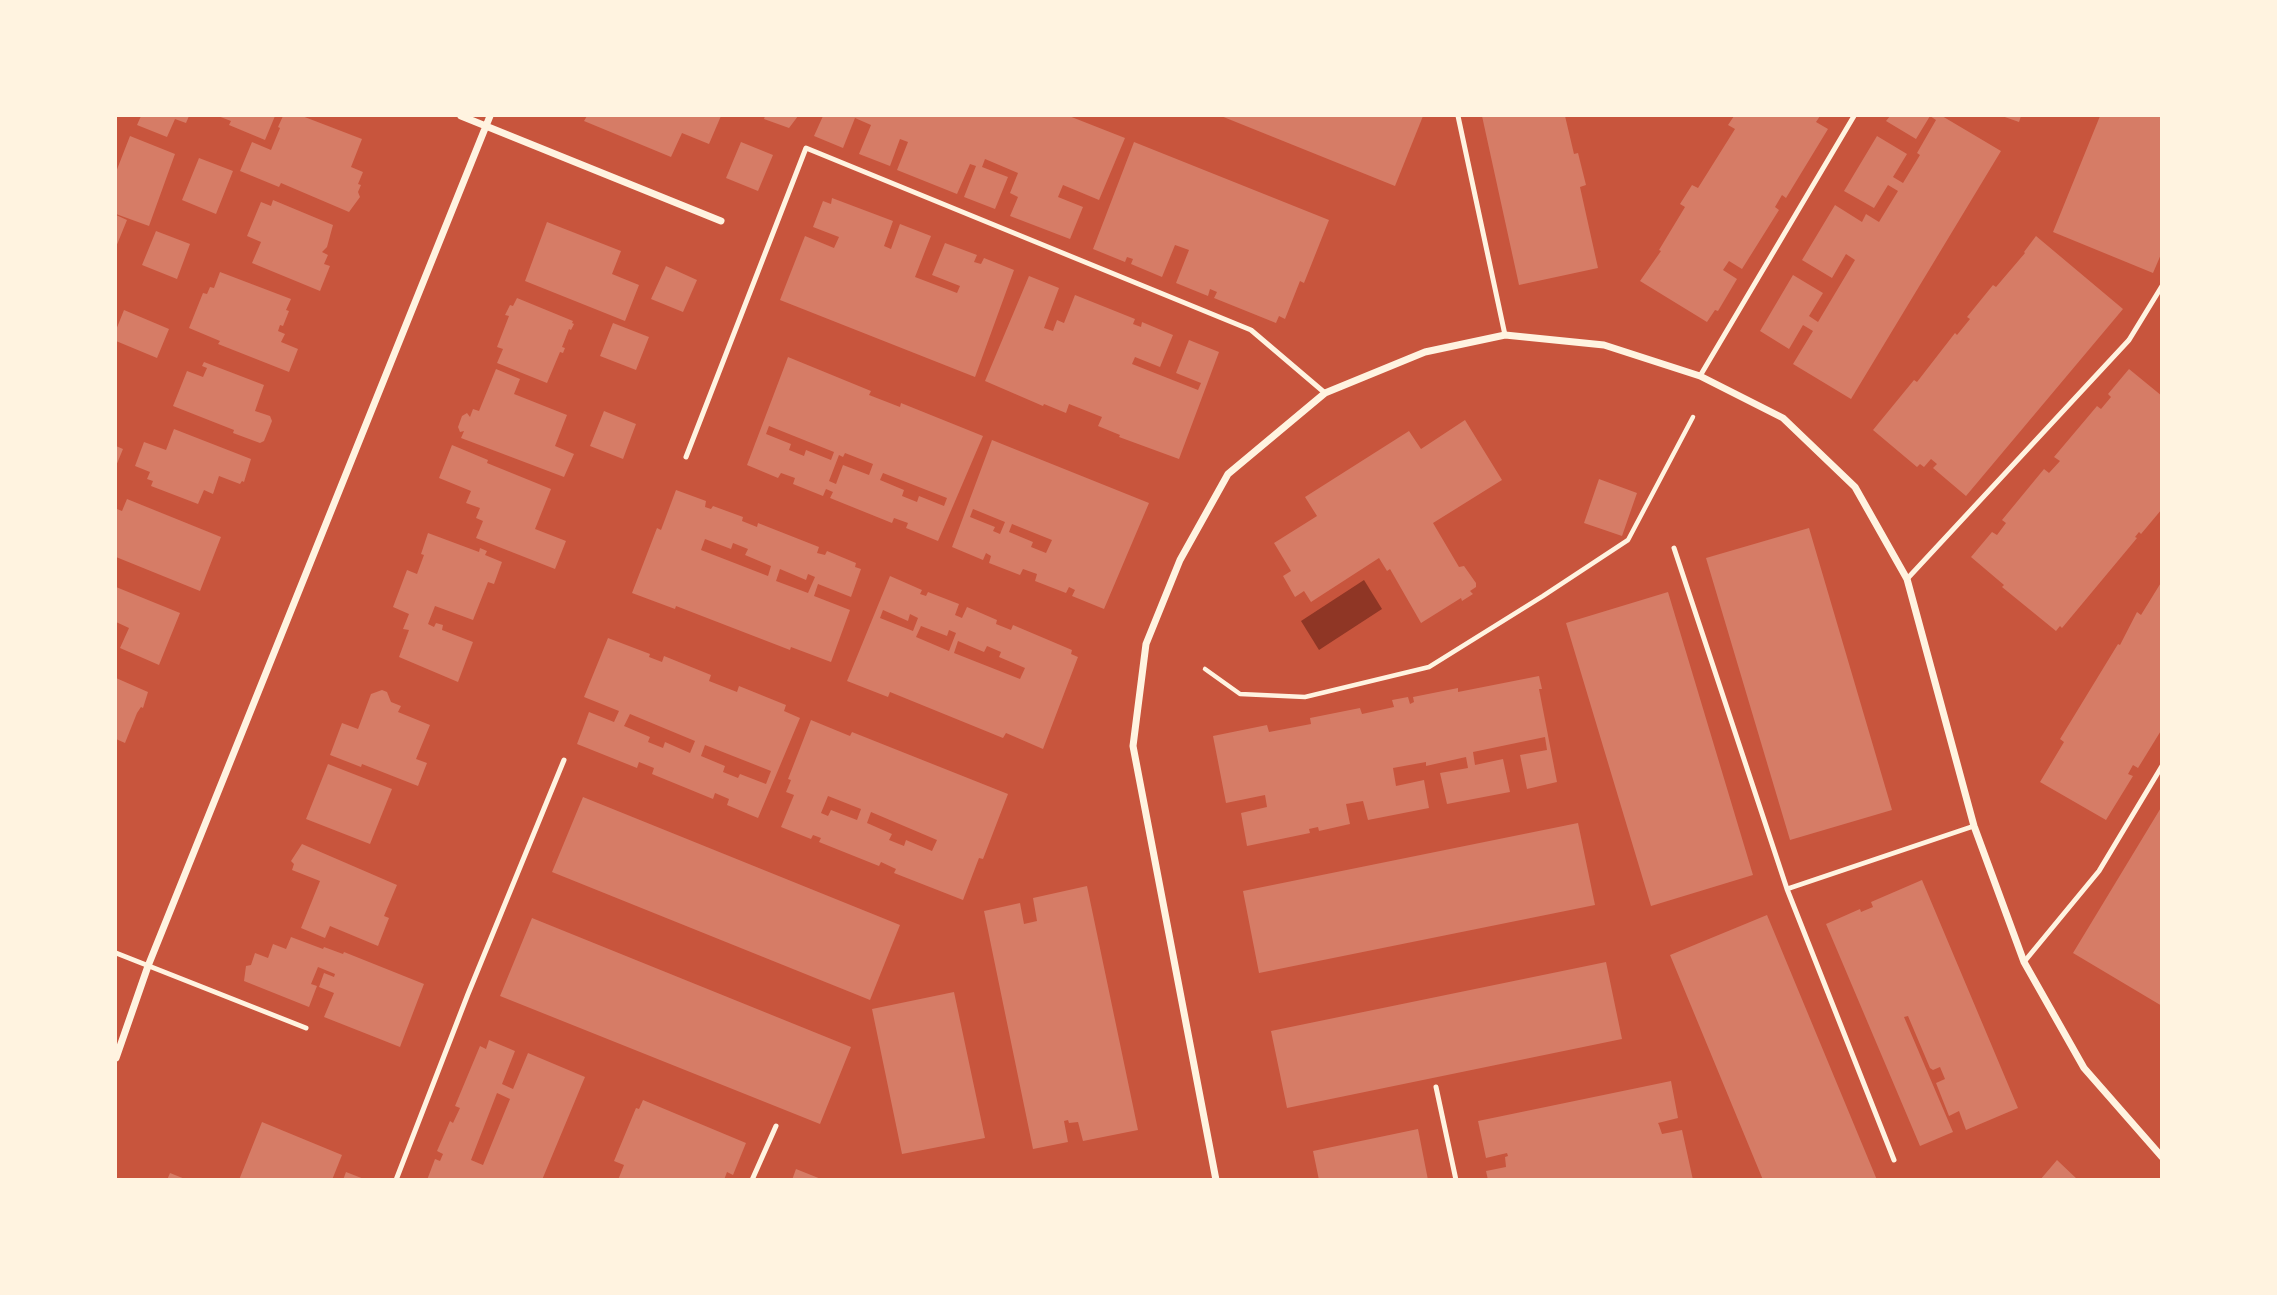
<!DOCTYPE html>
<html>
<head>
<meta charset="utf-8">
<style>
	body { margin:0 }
	#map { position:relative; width:2277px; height:1295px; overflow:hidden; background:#c8553d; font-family:Ubuntu,sans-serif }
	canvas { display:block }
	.frame { position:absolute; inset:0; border:117px solid #fff3e0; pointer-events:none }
</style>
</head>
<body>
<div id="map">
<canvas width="2277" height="1295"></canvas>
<div class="frame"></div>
</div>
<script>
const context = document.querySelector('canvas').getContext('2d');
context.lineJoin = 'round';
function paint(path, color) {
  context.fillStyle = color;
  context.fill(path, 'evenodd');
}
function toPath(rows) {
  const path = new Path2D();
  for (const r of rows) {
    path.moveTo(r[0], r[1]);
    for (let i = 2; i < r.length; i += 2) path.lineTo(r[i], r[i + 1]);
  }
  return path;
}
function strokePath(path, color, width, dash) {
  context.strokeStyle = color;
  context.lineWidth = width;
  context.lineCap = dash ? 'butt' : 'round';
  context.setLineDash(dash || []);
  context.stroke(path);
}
const water = toPath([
	[1364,580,1382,609,1319,650,1301,621]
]);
const building = toPath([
	[141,116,189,116,186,123,175,119,167,137,137,125],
	[218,116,275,116,265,140,229,125,231,121],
	[283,116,302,116,362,139,351,167,363,172,358,184,361,185,358,192,360,197,349,212,281,183,279,187,240,171,252,142,271,150,280,128,278,127],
	[587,116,721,116,709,144,682,133,671,157,584,121],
	[765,116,798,116,789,128,764,119],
	[823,116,1069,116,1125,138,1099,200,1063,185,1058,197,1083,207,1070,239,1010,216,1018,197,1010,193,1018,173,985,159,982,167,1008,177,995,209,964,197,976,166,970,164,957,194,897,170,908,142,900,139,890,166,859,154,871,125,855,118,843,148,814,136],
	[1221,116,1423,116,1395,186],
	[1482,116,1565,116,1574,154,1578,153,1586,185,1580,187,1598,268,1519,285],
	[1734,116,1820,116,1816,122,1828,129,1786,198,1782,195,1775,207,1779,210,1742,269,1729,261,1723,270,1737,279,1718,311,1715,310,1707,322,1640,281,1661,251,1659,250,1685,207,1680,204,1692,185,1698,188,1735,129,1728,125],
	[1890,116,1942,116,2001,151,1851,399,1793,364,1813,331,1803,325,1789,349,1760,331,1793,275,1823,293,1809,316,1818,322,1855,260,1846,254,1832,278,1802,260,1835,205,1862,222,1866,214,1879,222,1898,191,1888,185,1874,208,1844,191,1877,136,1907,154,1893,177,1903,183,1920,155,1917,153,1936,120,1930,116,1916,139,1886,121],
	[2002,116,2021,116,2019,122],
	[2100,116,2162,116,2162,252,2153,273,2053,232],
	[130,136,175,154,149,226,116,214,116,172],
	[741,142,773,155,758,191,726,178],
	[1134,142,1329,220,1304,283,1300,281,1285,319,1279,316,1276,323,1214,298,1217,292,1210,289,1208,296,1176,283,1189,250,1175,245,1162,277,1131,264,1133,259,1127,257,1125,262,1093,249],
	[199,158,233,171,216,214,182,200],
	[832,198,893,221,884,246,891,249,900,224,931,236,915,277,957,293,960,286,932,275,945,243,977,255,974,262,981,264,984,258,1014,270,975,377,780,300,805,236,834,248,839,237,813,227,823,201,831,204],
	[273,200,333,225,327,247,322,252,328,255,324,264,330,266,320,291,252,263,261,242,247,236,261,202,271,206],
	[116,215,127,220,116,247],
	[547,222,621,251,612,274,639,285,625,321,525,281],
	[156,231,190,244,177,279,142,265],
	[2036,236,2123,309,1966,496,1933,468,1937,464,1931,459,1924,467,1920,464,1917,467,1873,430,1914,380,1917,382,1955,333,1957,335,1970,319,1967,317,1993,285,1996,287,2025,253,2024,252],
	[666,266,697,280,683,312,651,299],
	[220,272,291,299,286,310,289,311,283,326,280,325,278,331,285,334,281,342,298,349,289,372,218,344,220,341,189,328,203,293,207,294,210,287,214,288],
	[1029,276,1059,288,1044,328,1053,331,1057,320,1064,323,1075,295,1135,319,1133,324,1141,327,1142,322,1173,335,1160,367,1135,357,1132,364,1198,390,1201,383,1176,373,1189,340,1219,352,1179,459,1119,437,1120,435,1098,426,1102,417,1069,404,1066,413,1044,404,1043,406,985,381],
	[517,298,573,321,572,323,574,324,571,330,569,329,562,347,565,348,563,353,560,352,547,383,497,363,503,349,497,347,509,316,505,315,510,305,513,306],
	[124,310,169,329,157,358,116,341,116,330],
	[613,323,649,337,636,370,600,356],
	[788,357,871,391,869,395,900,407,901,403,983,436,938,541,906,528,908,523,894,518,892,523,830,498,833,492,826,489,823,496,793,484,795,478,781,473,778,478,747,465],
	[769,426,834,452,831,460,806,450,804,456,789,450,791,444,766,434],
	[845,453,873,464,869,475,843,465,836,484,829,481,839,455,843,457],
	[883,473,947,498,944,506,919,496,917,502,902,496,904,490,880,480],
	[204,362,264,385,255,411,270,416,272,421,264,441,260,443,233,433,234,430,173,406,187,371,203,377,207,368,202,366],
	[496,369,520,379,514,394,567,415,555,446,574,454,564,477,461,438,464,431,460,432,458,427,462,416,467,413,470,417,473,409,479,411],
	[2129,369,2162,396,2162,509,2141,534,2139,532,2135,537,2137,538,2062,628,2060,626,2056,631,2002,587,2004,585,1971,557,1992,532,1997,535,2006,523,2002,520,2044,469,2049,473,2060,461,2054,457,2097,406,2101,409,2111,397,2108,394],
	[604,411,636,424,623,459,590,446],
	[1465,420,1502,480,1433,523,1459,567,1464,566,1476,583,1476,587,1470,591,1473,594,1462,601,1461,598,1421,623,1390,569,1387,571,1379,558,1311,602,1304,591,1295,597,1283,576,1291,571,1274,543,1317,516,1305,497,1409,431,1421,449],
	[174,429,251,459,244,482,242,481,240,484,219,476,213,494,204,490,198,504,151,486,153,481,147,479,150,472,135,466,144,442,166,450],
	[992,440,1149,503,1104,609,1072,596,1075,590,1069,587,1066,593,1035,581,1037,574,1023,569,1020,575,989,563,991,556,986,553,983,560,952,547],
	[973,509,1005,522,1000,534,993,531,995,527,970,517],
	[1012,524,1052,540,1046,553,1031,547,1033,542,1009,532],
	[452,445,488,460,487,463,551,489,535,529,566,541,555,569,476,538,483,521,476,518,480,508,466,503,471,491,439,478],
	[116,446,123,449,116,466],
	[1599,479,1637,493,1622,536,1584,523],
	[676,490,706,501,705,507,711,509,713,506,743,517,742,521,757,527,758,523,819,547,817,553,825,555,827,551,856,563,855,567,861,569,851,597,818,584,814,596,850,610,831,662,791,647,790,650,676,606,675,609,632,593,657,528,661,530],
	[705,539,731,549,733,543,748,549,745,555,771,566,768,576,701,550],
	[780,569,806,580,808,574,815,577,808,593,776,581],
	[127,499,221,537,200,591,116,557,116,514,117,509,122,511],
	[1809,528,1892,810,1790,840,1706,558],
	[428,533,479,552,480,548,487,551,485,555,502,562,494,584,488,582,473,620,435,606,428,624,434,627,436,623,443,625,442,630,473,642,458,682,399,657,409,630,403,629,409,614,393,607,407,570,417,574,424,555,421,554],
	[890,576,922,590,920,594,926,596,928,592,959,604,955,615,962,618,967,607,997,620,996,624,1011,630,1013,625,1072,650,1071,654,1078,657,1043,749,1006,733,1003,738,890,692,888,697,847,681],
	[883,610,908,621,910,614,918,618,913,631,880,618],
	[921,626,947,636,949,630,956,633,949,651,916,637],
	[958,641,984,652,987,646,1001,652,999,657,1025,668,1020,679,954,653],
	[2162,581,2162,729,2138,768,2133,765,2128,774,2133,776,2106,820,2040,782,2064,742,2060,739,2118,644,2120,645,2137,612,2141,615],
	[116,587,180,613,159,665,120,648,129,628,116,622],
	[1668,592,1753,875,1651,906,1566,623],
	[608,638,650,654,649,657,662,662,664,656,711,675,709,681,737,692,739,686,786,705,784,711,800,718,758,818,727,805,729,799,715,793,713,799,652,774,654,768,639,762,637,768,577,744,589,712,614,722,619,711,584,697],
	[630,714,695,741,690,753,665,742,663,748,648,742,650,737,624,726],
	[705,745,771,771,766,784,740,774,738,778,723,772,725,766,701,756],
	[1539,676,1542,689,1539,689,1557,782,1527,789,1520,755,1547,750,1545,737,1473,752,1475,765,1503,759,1510,792,1447,804,1440,773,1468,768,1466,757,1426,766,1426,762,1393,768,1396,786,1424,780,1429,808,1368,820,1363,801,1346,804,1350,824,1319,831,1318,827,1309,829,1310,833,1247,846,1241,813,1267,807,1265,795,1226,803,1213,736,1267,725,1269,732,1311,724,1310,718,1360,708,1362,714,1394,707,1392,700,1408,697,1410,704,1414,702,1413,697,1458,688,1458,692],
	[116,678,148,692,143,708,141,707,137,713,125,743,116,739],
	[382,690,387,692,391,702,401,706,398,712,430,725,416,759,427,763,418,786,362,764,361,767,330,755,342,723,358,729,371,694],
	[811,720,850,736,852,732,1008,794,983,859,979,858,963,900,894,873,896,869,881,862,879,866,819,842,821,838,813,835,811,839,781,827,794,795,786,792,791,780,788,779],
	[828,796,861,809,857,820,831,810,828,816,821,813],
	[871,812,937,840,932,851,906,840,904,846,889,840,892,834,867,823],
	[328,764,392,789,370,844,306,819],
	[583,797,900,925,870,1000,552,872],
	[2162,806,2162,1006,2073,953],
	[1578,823,1595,905,1259,973,1243,891],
	[302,844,397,885,384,916,389,918,378,946,330,926,325,938,301,928,320,881,292,870,294,864,291,861],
	[1922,880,2018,1108,1966,1130,1959,1111,1949,1116,1936,1083,1945,1079,1940,1067,1933,1070,1930,1068,1908,1016,1904,1017,1953,1132,1920,1146,1826,924,1860,909,1861,912,1873,907,1871,902],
	[1087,886,1138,1130,1083,1141,1078,1122,1069,1123,1068,1120,1064,1121,1068,1142,1033,1149,984,911,1020,903,1024,924,1037,921,1033,898],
	[1767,915,1877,1180,1763,1180,1670,955],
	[532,918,851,1047,820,1124,500,996],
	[291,937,323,949,324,947,343,954,344,952,424,984,400,1047,324,1017,334,993,319,987,324,973,334,977,335,974,318,967,311,984,317,986,309,1007,244,981,246,966,251,965,255,953,268,958,273,944,286,949],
	[1606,962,1622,1039,1287,1108,1271,1031],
	[954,992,985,1138,902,1154,872,1009],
	[489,1040,515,1051,502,1084,513,1089,528,1053,585,1077,542,1180,427,1180,435,1159,440,1161,443,1154,437,1151,450,1121,453,1123,460,1108,455,1106,480,1046,486,1049],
	[497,1093,510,1099,483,1165,471,1160],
	[1671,1081,1678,1118,1658,1123,1659,1125,1662,1134,1682,1130,1693,1180,1488,1180,1486,1171,1506,1167,1505,1157,1508,1156,1507,1153,1486,1158,1478,1121],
	[643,1100,746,1143,733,1175,727,1172,724,1180,618,1180,624,1165,614,1161,636,1108,639,1109],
	[262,1122,342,1155,332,1180,239,1180],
	[1418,1129,1428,1180,1319,1180,1313,1151],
	[2057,1160,2078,1180,2040,1180],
	[796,1169,821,1179,821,1180,792,1180],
	[346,1172,364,1179,364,1180,343,1180],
	[170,1173,185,1179,185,1180,167,1180]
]);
const path = toPath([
	[1205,669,1240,694,1305,697,1429,667,1543,596,1628,540,1693,417]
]);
const service = toPath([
	[1458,116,1505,335],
	[1700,376,1854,116],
	[686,457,806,148,1251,330,1325,393],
	[1674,548,1787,889,1894,1160],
	[1907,579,2129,340,2162,286],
	[1787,889,1974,826],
	[116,953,306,1028],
	[2024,962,2099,871,2162,766],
	[1436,1087,1456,1180],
	[396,1180,468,994,564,760],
	[752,1180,776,1126]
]);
const minor = toPath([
	[461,116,721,221],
	[116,1058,148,966,490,116],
	[1216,1180,1133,746,1146,644,1180,560,1228,474,1325,393,1425,352,1505,335,1604,345,1700,376,1783,418,1855,487,1907,579,1974,826,2024,962,2084,1068,2162,1157]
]);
paint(water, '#8f3625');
paint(building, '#d67c66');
strokePath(path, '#fff3e0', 4.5);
strokePath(service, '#fff3e0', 5);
strokePath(minor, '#fff3e0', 7);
</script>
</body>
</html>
